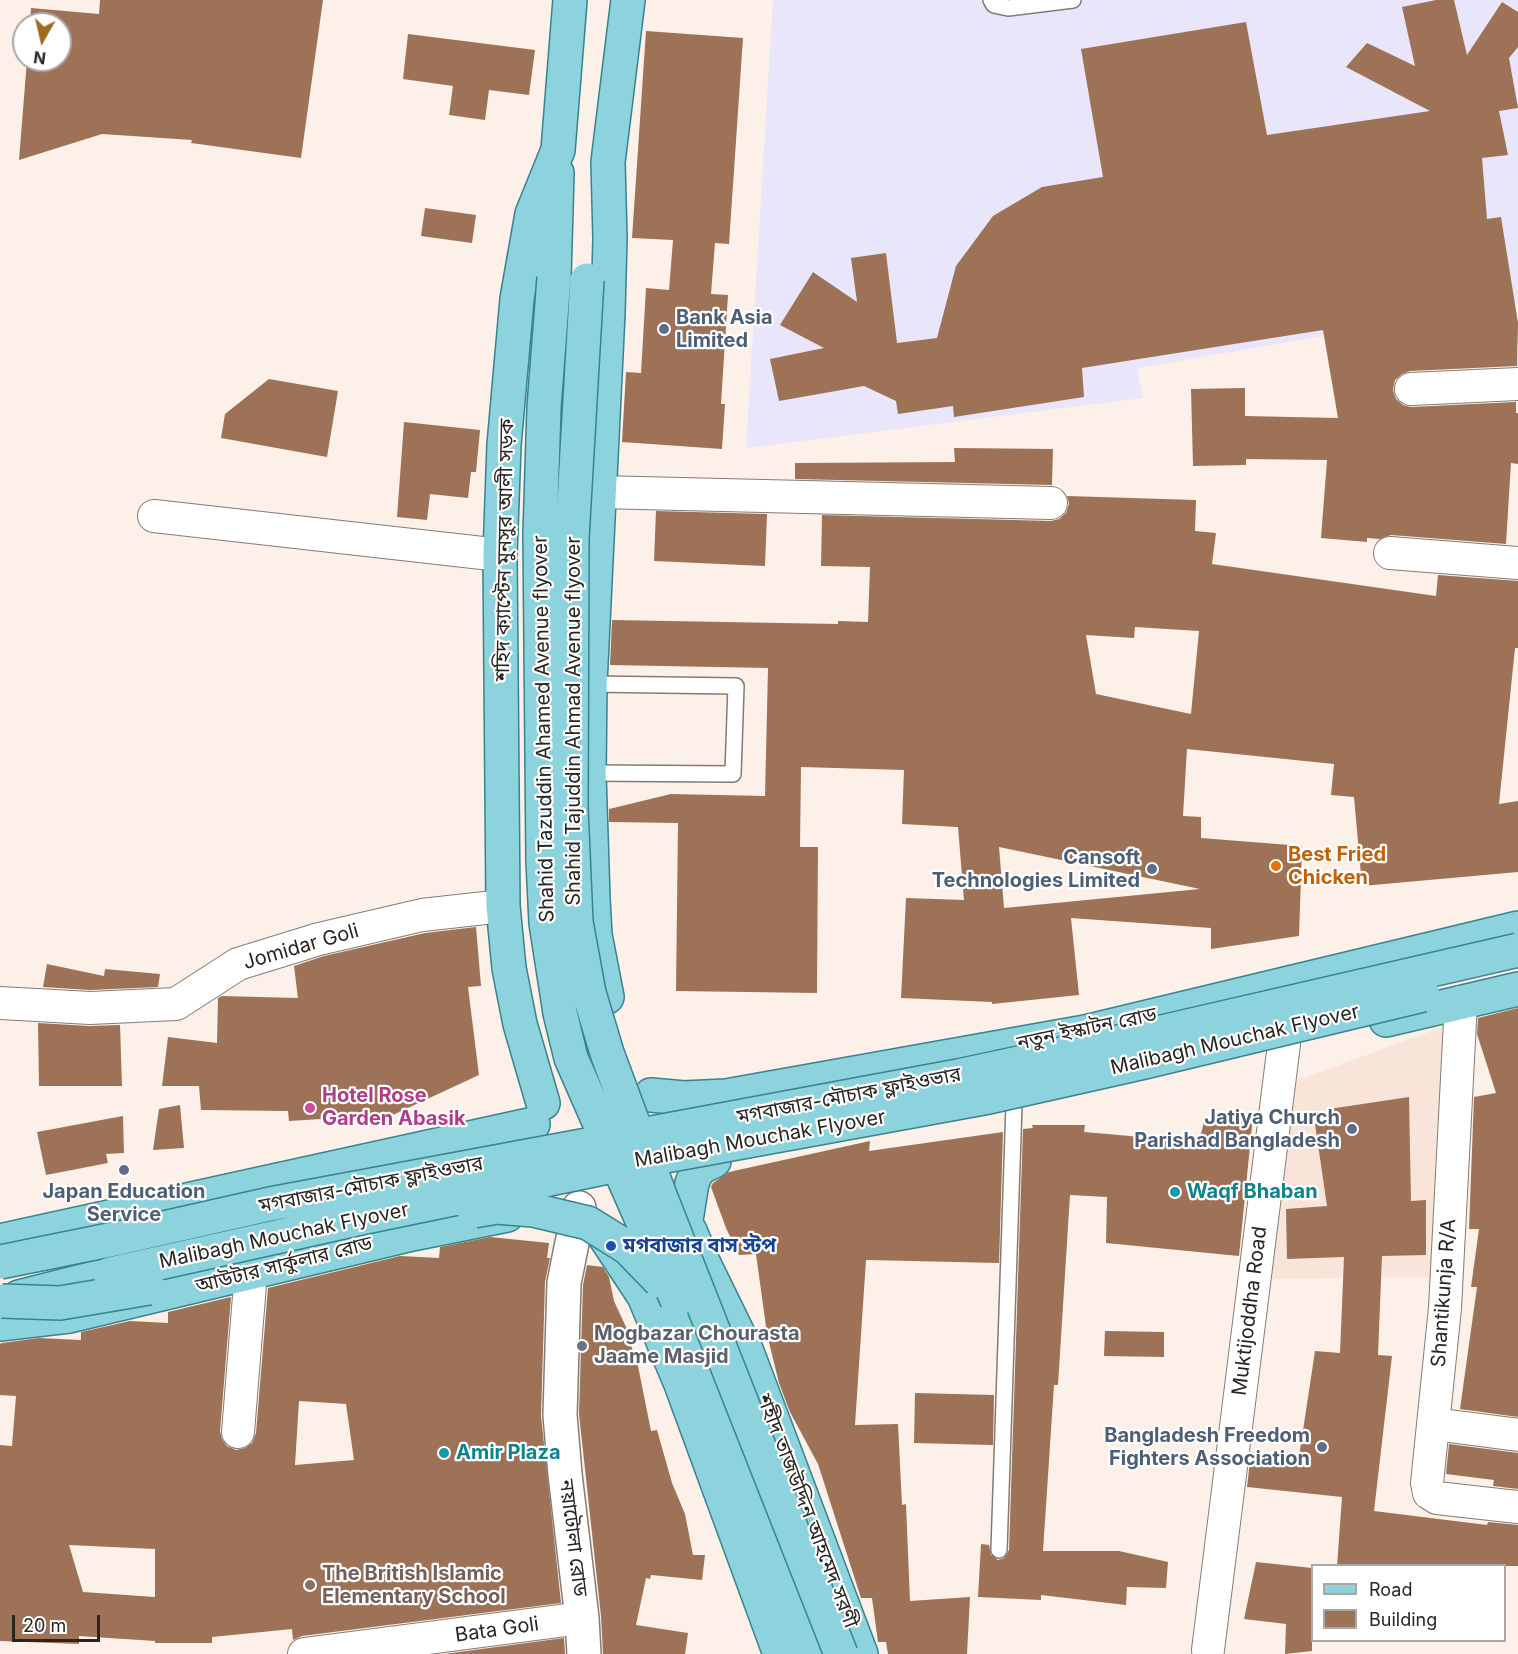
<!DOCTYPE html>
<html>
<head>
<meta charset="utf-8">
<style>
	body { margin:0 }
	#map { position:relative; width:1518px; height:1654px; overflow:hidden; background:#fcf0e8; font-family:Inter,sans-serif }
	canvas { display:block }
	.legend { position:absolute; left:1311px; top:1564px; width:195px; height:78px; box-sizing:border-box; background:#fff; border:2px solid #a9a8a7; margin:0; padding:8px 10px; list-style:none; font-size:18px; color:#292522 }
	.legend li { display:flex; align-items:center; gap:12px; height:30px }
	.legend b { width:30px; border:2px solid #a9a8a7 }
	.north { position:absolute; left:12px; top:12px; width:60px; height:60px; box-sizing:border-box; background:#fff; border:2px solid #a9a8a7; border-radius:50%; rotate:188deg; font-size:16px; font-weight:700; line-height:24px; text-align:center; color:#292522 }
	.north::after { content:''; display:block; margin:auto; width:21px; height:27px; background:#9e6c21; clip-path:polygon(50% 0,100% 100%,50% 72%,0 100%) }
	.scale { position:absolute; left:12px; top:1615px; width:88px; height:27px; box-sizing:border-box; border:3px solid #292522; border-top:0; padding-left:8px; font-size:18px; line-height:21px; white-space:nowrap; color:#292522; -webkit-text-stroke:4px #fff; paint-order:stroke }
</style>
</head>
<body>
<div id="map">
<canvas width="1518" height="1654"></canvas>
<ul class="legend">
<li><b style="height:8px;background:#8cd3de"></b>Road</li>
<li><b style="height:16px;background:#9e7256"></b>Building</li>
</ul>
<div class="north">N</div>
<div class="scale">20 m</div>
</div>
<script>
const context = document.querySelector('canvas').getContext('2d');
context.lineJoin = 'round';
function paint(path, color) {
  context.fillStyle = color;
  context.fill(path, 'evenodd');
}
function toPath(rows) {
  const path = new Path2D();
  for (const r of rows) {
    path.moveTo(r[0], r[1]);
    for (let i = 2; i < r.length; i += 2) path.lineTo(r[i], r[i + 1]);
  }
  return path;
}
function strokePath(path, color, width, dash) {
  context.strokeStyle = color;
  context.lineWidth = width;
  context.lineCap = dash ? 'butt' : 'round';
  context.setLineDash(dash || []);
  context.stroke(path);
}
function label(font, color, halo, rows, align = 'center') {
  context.font = font + ' Inter,"Noto Sans Bengali",sans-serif';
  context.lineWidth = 4.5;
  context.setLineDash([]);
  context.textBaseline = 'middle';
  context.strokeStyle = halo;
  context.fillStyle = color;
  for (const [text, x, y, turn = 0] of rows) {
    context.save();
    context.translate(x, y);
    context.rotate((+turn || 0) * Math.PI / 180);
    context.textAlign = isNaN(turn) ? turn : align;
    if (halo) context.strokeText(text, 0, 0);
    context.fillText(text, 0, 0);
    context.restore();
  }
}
const built = toPath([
	[1448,1025,1433,1277,1267,1279,1290,1083]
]);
const medical = toPath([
	[773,0,1518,0,1518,303,1137,368,1143,398,746,448]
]);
const building = toPath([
	[100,0,323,0,301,158,191,143,192,140,102,134,19,160,27,60,60,60,60,24,30,24,31,8,99,14],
	[1436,0,1454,0,1467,55,1502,2,1518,12,1518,47,1509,58,1518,108,1499,111,1508,155,1482,158,1487,219,1501,217,1518,323,1517,366,1410,371,1402,374,1395,380,1393,390,1396,399,1403,405,1411,407,1516,402,1516,413,1518,413,1518,464,1511,463,1506,544,1391,535,1380,539,1367,538,1367,542,1321,538,1327,460,1246,459,1246,465,1193,466,1191,389,1245,388,1245,416,1338,418,1323,330,1082,368,1084,397,954,417,953,406,898,414,896,401,864,386,779,401,770,359,824,348,780,325,813,272,857,302,851,258,886,253,897,343,937,338,956,266,993,216,1042,187,1103,177,1081,49,1246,22,1267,135,1430,111,1346,67,1367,43,1415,66,1402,7],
	[646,31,743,38,729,244,715,243,711,294,728,295,721,404,725,404,722,449,622,442,626,372,641,373,646,288,669,290,673,240,632,238],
	[408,34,535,50,529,95,489,90,485,120,449,115,453,86,403,79],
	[425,208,476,215,472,243,421,236],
	[269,379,338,391,327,457,221,438,225,414],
	[404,422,480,430,476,472,471,472,468,498,430,494,427,520,397,517],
	[954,448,1053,449,1052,485,795,479,795,463,955,462],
	[1067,496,1196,500,1195,531,1216,533,1212,564,1436,596,1438,575,1518,581,1518,648,1515,648,1499,804,1518,801,1518,872,1362,886,1354,797,1331,795,1334,764,1187,749,1183,816,1201,817,1201,838,1302,846,1299,936,1211,949,1211,928,1071,918,1079,995,992,1004,992,1002,901,998,906,898,964,900,958,827,902,824,904,770,801,767,800,847,818,847,817,993,676,991,678,823,609,822,609,809,671,794,765,796,768,668,610,665,612,620,838,624,838,621,868,622,870,567,821,566,822,515,1051,521,1059,519,1066,513,1069,504],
	[1135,627,1199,631,1191,714,1096,694,1086,635,1134,638],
	[999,847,1200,889,1004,908],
	[656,511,767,514,765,566,654,561],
	[476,927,481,986,468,987,479,1075,369,1126,369,1116,289,1121,288,1111,201,1110,199,1086,162,1086,168,1037,217,1043,218,998,222,996,298,998,294,966,324,956,425,933],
	[47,964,104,976,105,969,160,974,158,987,90,990,43,987],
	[1518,1008,1518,1417,1460,1409,1477,1287,1471,1287,1479,1229,1469,1229,1474,1097,1496,1093,1477,1034,1478,1018],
	[38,1023,89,1026,120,1025,122,1086,39,1086],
	[1409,1097,1411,1201,1426,1200,1426,1255,1382,1256,1378,1355,1392,1356,1374,1511,1487,1525,1488,1522,1518,1525,1518,1566,1337,1566,1342,1497,1247,1487,1251,1452,1299,1457,1315,1351,1340,1353,1344,1257,1287,1259,1286,1209,1327,1206,1315,1124,1330,1122,1329,1109],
	[180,1105,184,1148,153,1150,159,1109],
	[123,1116,124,1153,106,1154,108,1163,46,1175,37,1132],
	[1253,1116,1239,1256,1106,1243,1107,1197,1070,1195,1058,1385,1054,1385,1043,1551,1119,1551,1168,1562,1166,1588,1127,1587,1126,1605,1041,1595,1041,1600,978,1597,981,1544,989,1545,991,1555,998,1560,1004,1558,1009,1550,1023,1129,1033,1128,1032,1125,1085,1125,1084,1132,1199,1142,1205,1118],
	[1003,1132,999,1263,866,1260,855,1425,898,1424,902,1505,906,1504,910,1601,970,1597,967,1654,888,1654,886,1642,878,1642,872,1598,861,1598,818,1464,790,1412,779,1383,767,1334,756,1254,739,1255,726,1228,711,1187,713,1183,729,1172,870,1141,869,1151],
	[490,1237,549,1243,547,1258,550,1258,545,1282,541,1416,561,1603,302,1636,293,1640,292,1629,212,1637,212,1643,155,1643,155,1641,79,1636,79,1644,0,1641,0,1445,12,1446,16,1396,0,1395,0,1344,2,1343,39,1338,81,1340,81,1332,130,1321,168,1323,168,1312,231,1297,220,1431,222,1439,227,1446,236,1450,245,1448,252,1443,256,1433,268,1288,400,1256,439,1258,440,1247],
	[299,1401,346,1404,354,1460,295,1465],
	[69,1545,155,1549,155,1597,83,1592],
	[587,1265,603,1267,609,1277,614,1301,631,1338,629,1339,638,1366,651,1431,657,1430,672,1483,685,1514,693,1555,705,1555,702,1580,651,1575,650,1579,646,1578,636,1625,688,1633,685,1654,603,1654,601,1616,579,1414,583,1285],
	[1105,1331,1164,1332,1164,1357,1104,1356],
	[915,1393,994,1395,993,1445,914,1443],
	[1449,1444,1518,1453,1518,1489,1493,1486,1494,1480,1446,1474],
	[1256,1562,1312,1568,1312,1651,1285,1654,1286,1624,1244,1619],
	[564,1638,565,1654,444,1654]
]);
const service = toPath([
	[991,0,994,5,1008,8,1073,0],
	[589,773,733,774,736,686,590,684],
	[999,1550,1014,1105]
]);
const minor = toPath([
	[1411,389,1518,384],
	[599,492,1051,503],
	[154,516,500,555],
	[1390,553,1518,563],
	[1461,1002,1445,1308,1427,1483,1429,1493,1437,1498,1518,1507],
	[0,1003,90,1008,176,1004,238,964,319,939,422,915,503,906],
	[1434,1424,1518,1435],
	[238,1432,251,1272],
	[1208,1650,1284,1044],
	[304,1654,582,1618]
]);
const tertiary = toPath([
	[579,1208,564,1283,560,1415,565,1474,582,1618,584,1654]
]);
const primary = toPath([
	[554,278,557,173],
	[607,997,595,935,593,899,589,773,590,684,608,313,610,239,608,162,628,0],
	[1386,1020,1518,989],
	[651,1095,684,1098,726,1096,1085,1032,1518,928],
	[543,1103,520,1024,509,968,503,906,500,555,504,445,517,299,532,214,558,150,570,0],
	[686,1220,692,1183,698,1169,714,1161],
	[690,1231,703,1262,747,1352,861,1654],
	[603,1234,644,1296,681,1384,780,1654],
	[0,1241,533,1124],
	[19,1297,110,1274],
	[677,1300,810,1654],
	[0,1324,69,1316,412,1234,507,1215]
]);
const primaryBridge = toPath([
	[554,278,544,407,540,534,543,861,546,923,560,1013,571,1058,677,1300],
	[587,280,572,538,571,808,576,922,589,993,607,1053,661,1198,841,1654],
	[474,1211,497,1207,533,1210,588,1223,628,1248,660,1281],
	[0,1262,119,1238,270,1204,958,1076,1127,1040,1518,950],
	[110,1274,366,1217,627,1163,989,1097,1145,1062,1423,995],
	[2,1301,60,1303,149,1288]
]);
const markers = [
	[664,329,6,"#5c6f8a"],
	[1276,866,6,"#e8710a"],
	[1152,869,6,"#5c6f8a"],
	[310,1108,6,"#d1479c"],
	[1352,1129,6,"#5c6f8a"],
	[124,1170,6,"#5c6f8a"],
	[1175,1192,6,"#0f9aa8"],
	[611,1246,6,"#1a4fb4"],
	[582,1346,6,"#6b7280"],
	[1322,1447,6,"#5c6f8a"],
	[444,1453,6,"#0f9aa8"],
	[310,1585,6,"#8d6e63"]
];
const serviceNames = [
	["Bank Asia",676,318,"left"],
	["Limited",676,341,"left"],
	["Cansoft",1140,858],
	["Technologies Limited",1140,881],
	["Jatiya Church",1340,1118],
	["Parishad Bangladesh",1340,1141],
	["Japan Education",124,1192,"center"],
	["Service",124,1215,"center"],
	["Bangladesh Freedom",1310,1436],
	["Fighters Association",1310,1459]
];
const streetNames = [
	["শহিদ ক্যাপ্টেন মুনসুর আলী সড়ক",505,550,-89],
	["Shahid Tajuddin Ahmad Avenue flyover",574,721,-90],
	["Shahid Tazuddin Ahamed Avenue flyover",544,729,-91],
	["Jomidar Goli",301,947,-16],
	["নতুন ইস্কাটন রোড",1087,1029,-12],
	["Malibagh Mouchak Flyover",1235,1040,-13],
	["মগবাজার-মৌচাক ফ্লাইওভার",849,1096,-11],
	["Malibagh Mouchak Flyover",760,1139,-10],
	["মগবাজার-মৌচাক ফ্লাইওভার",371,1185,-11],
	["Malibagh Mouchak Flyover",284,1236,-12],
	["আউটার সার্কুলার রোড",284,1265,-14],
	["Shantikunja R/A",1444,1293,-86],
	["Muktijoddha Road",1250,1311,-83],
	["শহীদ তাজউদ্দিন আহমেদ সরণী",807,1511,69],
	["নয়াটোলা রোড",573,1538,83],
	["Bata Goli",497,1630,-8]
];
const foodNames = [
	["Best Fried",1288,855],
	["Chicken",1288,878]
];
const hotelNames = [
	["Hotel Rose",322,1096],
	["Garden Abasik",322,1119]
];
const cultureNames = [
	["Waqf Bhaban",1187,1192],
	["Amir Plaza",456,1453]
];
const transitNames = [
	["মগবাজার বাস স্টপ",623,1246]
];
const worshipNames = [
	["Mogbazar Chourasta",594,1334],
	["Jaame Masjid",594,1357]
];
const educationNames = [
	["The British Islamic",322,1574],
	["Elementary School",322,1597]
];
paint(built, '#f8e4d8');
paint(medical, '#e9e5fb');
paint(building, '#9e7256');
strokePath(service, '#867b74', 18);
strokePath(minor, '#867b74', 34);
strokePath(tertiary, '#867b74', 36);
strokePath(primary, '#37838e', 36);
strokePath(service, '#fff', 15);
strokePath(minor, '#fff', 32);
strokePath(tertiary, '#fff', 33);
strokePath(primary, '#8cd3de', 33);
strokePath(primaryBridge, '#37838e', 36, []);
strokePath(primaryBridge, '#8cd3de', 33);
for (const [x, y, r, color] of markers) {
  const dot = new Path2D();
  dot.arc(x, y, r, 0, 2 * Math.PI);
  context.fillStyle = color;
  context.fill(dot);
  strokePath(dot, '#fff', 2);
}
label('bold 20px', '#4e5e75', '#fff', serviceNames, 'right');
label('20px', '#292522', '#fff', streetNames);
label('bold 20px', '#c56008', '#fff', foodNames, 'left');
label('bold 20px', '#b23c85', '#fff', hotelNames, 'left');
label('bold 20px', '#0d838f', '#fff', cultureNames, 'left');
label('bold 20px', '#164399', '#fff', transitNames, 'left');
label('bold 20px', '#5b616d', '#fff', worshipNames, 'left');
label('bold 20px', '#785e54', '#fff', educationNames, 'left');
</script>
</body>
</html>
